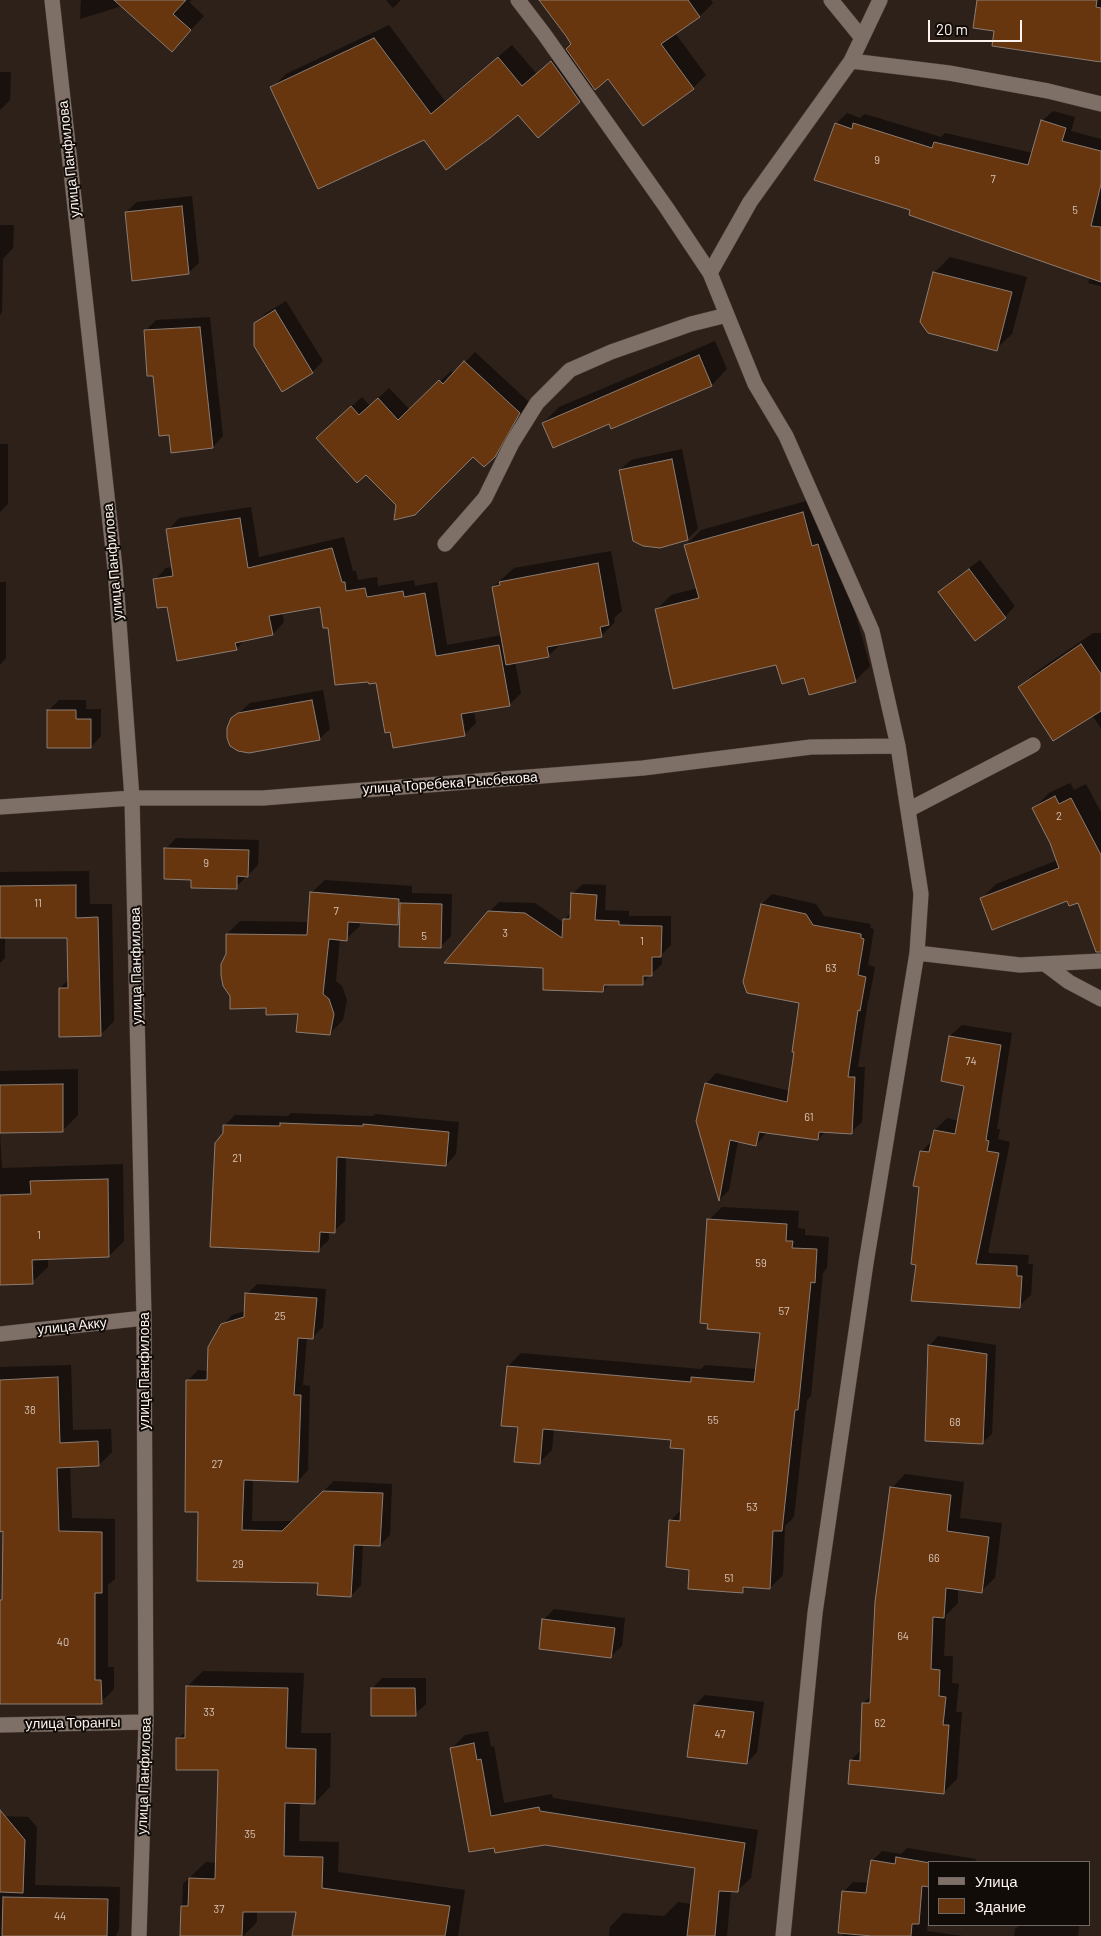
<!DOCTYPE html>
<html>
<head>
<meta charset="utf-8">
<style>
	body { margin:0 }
	#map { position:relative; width:1101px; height:1936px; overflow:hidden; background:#2d2119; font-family:Barlow,sans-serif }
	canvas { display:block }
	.legend { position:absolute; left:928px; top:1861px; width:162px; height:65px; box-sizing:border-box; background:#110c08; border:1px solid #6f6864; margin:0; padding:6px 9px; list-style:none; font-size:15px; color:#fcf3ee }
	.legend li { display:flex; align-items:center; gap:10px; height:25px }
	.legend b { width:25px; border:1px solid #6f6864 }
	.scale { position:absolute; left:928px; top:20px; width:94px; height:22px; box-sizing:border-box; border:2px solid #fcf3ee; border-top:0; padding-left:6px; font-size:15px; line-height:18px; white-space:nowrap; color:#fcf3ee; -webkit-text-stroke:4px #110c08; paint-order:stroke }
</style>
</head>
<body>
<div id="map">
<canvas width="1101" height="1936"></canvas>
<ul class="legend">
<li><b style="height:6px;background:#7f7067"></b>Улица</li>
<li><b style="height:14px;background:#67360f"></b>Здание</li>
</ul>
<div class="scale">20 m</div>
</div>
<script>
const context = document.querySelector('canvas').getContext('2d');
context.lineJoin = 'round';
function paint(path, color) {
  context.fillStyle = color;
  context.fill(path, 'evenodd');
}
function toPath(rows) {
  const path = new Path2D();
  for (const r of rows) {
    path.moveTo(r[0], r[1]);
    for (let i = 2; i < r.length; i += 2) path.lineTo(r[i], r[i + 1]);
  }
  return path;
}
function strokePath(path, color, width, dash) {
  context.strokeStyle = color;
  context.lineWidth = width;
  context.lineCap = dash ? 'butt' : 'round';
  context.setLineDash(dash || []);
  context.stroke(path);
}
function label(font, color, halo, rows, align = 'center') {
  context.font = font + ' Barlow,sans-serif';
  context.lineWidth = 4;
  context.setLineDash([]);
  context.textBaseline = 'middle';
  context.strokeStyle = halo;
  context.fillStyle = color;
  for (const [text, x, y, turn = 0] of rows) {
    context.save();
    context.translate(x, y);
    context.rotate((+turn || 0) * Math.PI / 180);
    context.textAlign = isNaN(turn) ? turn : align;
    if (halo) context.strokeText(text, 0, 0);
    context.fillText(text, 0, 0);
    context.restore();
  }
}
const shadow = toPath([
	[81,0,192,0,189,2,204,16,172,50,122,6,80,19],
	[386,0,401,0,393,8],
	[541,0,711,0,713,3,700,16,675,33,706,75,693,88,608,77,594,87,538,136,518,113,424,139,272,88,286,74,389,25,445,101,512,45,536,73,572,44],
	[978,0,1101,0,1101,64,1097,61,996,30],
	[0,72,11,72,10,100,0,110],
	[1053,111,1075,117,1071,131,1101,139,1101,286,1088,283,1090,277,912,209,836,124,847,113,860,118,865,114,941,137,945,133,1033,153,1042,121],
	[192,196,199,263,188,273,126,212,137,202],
	[0,225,14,225,13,248,3,259,2,312,0,315],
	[950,257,1027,277,1012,334,996,349,934,273],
	[286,301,323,361,312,372,282,390,255,324,266,313],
	[210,317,223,436,213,447,170,433,154,374,145,331,156,320],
	[715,341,727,369,712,385,611,428,610,422,543,423,559,407],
	[475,352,529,402,505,444,484,465,473,455,397,504,328,428,362,397,370,406,389,388,410,410,451,371,454,374],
	[0,424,0,444,8,444,8,504,0,512],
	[682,449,698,529,687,539,620,470,631,460],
	[817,498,832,530,870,666,855,681,804,676,657,609,671,595,698,588,686,545,701,530],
	[251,507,259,557,344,537,353,571,356,571,358,580,377,577,378,586,414,580,415,586,437,582,447,645,502,635,493,587,514,568,611,551,622,611,614,618,615,622,601,636,562,643,548,656,515,662,521,693,509,705,474,711,476,723,464,735,377,681,329,626,321,606,282,612,284,622,273,634,245,640,236,649,168,605,155,580,166,568,173,567,168,530,179,518],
	[459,708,461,708,465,727,462,727],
	[980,560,1015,606,1005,617,940,592,950,582],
	[0,582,6,582,6,658,0,665],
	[1093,633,1101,633,1101,729,1092,715,1020,687,1033,674],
	[323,690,330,729,319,739,232,719,250,703],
	[59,700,86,700,86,709,101,709,101,736,91,747,48,711],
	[1070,783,1074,790,1086,784,1101,812,1101,919,1078,902,1068,900,982,898,996,884,1058,860,1051,843,1034,808,1049,793],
	[176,838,259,840,258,865,236,887,192,879,166,849],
	[89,871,90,904,112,904,114,1021,100,1035,60,988,69,979,68,937,5,937,5,958,0,963,0,872],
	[325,880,412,886,412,893,452,894,451,936,440,947,401,921,397,924,360,921,360,926,346,939,340,939,336,981,342,986,347,1000,343,1020,329,1034,299,1013,267,1007,227,954,227,934,240,921,309,922,311,893],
	[583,884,606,885,605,910,629,911,629,916,671,916,671,945,662,954,662,964,642,983,610,983,603,991,545,967,489,912,499,902,535,903,564,923,564,920,571,912,572,894],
	[772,894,816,904,824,916,871,924,870,928,874,929,868,965,875,967,869,999,868,1001,858,1067,865,1067,862,1122,851,1132,825,1132,818,1139,767,1132,756,1145,738,1141,729,1190,720,1199,697,1121,706,1084,716,1073,790,1091,801,1002,762,904],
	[962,1025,1012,1033,997,1129,1000,1129,998,1139,1010,1142,988,1253,1029,1255,1028,1264,1033,1264,1031,1295,1019,1306,918,1264,922,1151,933,1140,935,1130,947,1118,959,1121,965,1085,950,1036],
	[78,1069,78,1115,63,1130,0,1132,2,1168,123,1164,124,1241,109,1256,48,1258,48,1267,32,1282,0,1284,0,1071],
	[30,1254,33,1254,34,1269,31,1269],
	[291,1113,373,1116,375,1114,459,1122,456,1154,446,1165,346,1157,345,1221,334,1231,329,1231,329,1240,318,1250,225,1134,225,1125,235,1115,288,1116],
	[722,1207,799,1211,798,1228,805,1229,805,1235,829,1237,827,1268,823,1273,811,1396,807,1400,794,1517,785,1526,783,1575,770,1588,747,1586,742,1591,690,1569,670,1521,682,1509,686,1448,672,1439,554,1429,552,1450,539,1463,520,1426,508,1366,521,1353,701,1369,705,1365,757,1369,762,1332,709,1220],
	[257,1284,326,1289,323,1327,313,1337,307,1337,303,1385,310,1386,308,1470,298,1481,253,1479,252,1521,293,1521,334,1481,392,1484,390,1535,380,1545,363,1544,361,1585,351,1596,319,1582,199,1511,188,1380,198,1370,208,1371,222,1325,232,1315,245,1311,247,1294],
	[938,1336,996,1345,992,1434,982,1443,929,1346],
	[71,1365,73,1430,111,1429,112,1452,99,1465,70,1466,72,1518,115,1519,115,1579,108,1585,108,1667,114,1667,114,1689,101,1702,4,1530,0,1530,0,1367],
	[905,1474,964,1482,960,1518,1002,1523,995,1578,981,1591,958,1588,958,1603,946,1615,944,1656,953,1656,952,1683,959,1684,956,1712,962,1712,957,1779,944,1792,851,1760,861,1750,863,1703,872,1695,892,1488],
	[554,1609,625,1618,622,1646,611,1656,543,1620],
	[203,1671,304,1673,301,1733,331,1733,330,1787,315,1803,300,1802,299,1841,339,1842,338,1872,465,1890,458,1936,294,1936,297,1910,257,1910,257,1922,243,1936,181,1936,183,1884,206,1862,217,1863,220,1769,178,1739,187,1730,187,1687],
	[382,1678,426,1678,426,1704,415,1714,372,1689],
	[705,1695,764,1702,757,1752,747,1763,695,1705],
	[488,1731,491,1747,494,1746,504,1803,552,1794,553,1798,758,1830,751,1878,737,1891,731,1891,727,1936,609,1936,610,1927,623,1913,664,1916,678,1902,692,1904,696,1867,545,1843,495,1846,451,1749,465,1735],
	[0,1816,28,1817,37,1827,35,1885,120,1887,119,1929,116,1936,0,1936],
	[907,1848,976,1859,975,1862,930,1862,930,1895,927,1931,963,1936,843,1936,843,1892,853,1882,869,1883,872,1861,882,1851,901,1854],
	[1020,1925,1079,1926,1078,1936,1014,1936,1015,1929]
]);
const building = toPath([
	[114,0,186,0,173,14,191,30,172,52,114,0],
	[539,0,688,0,700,17,661,44,694,89,643,126,608,79,595,90,566,49,571,44,566,36,539,0],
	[977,0,1097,0,1096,7,1101,8,1101,62,992,46,994,31,973,28,977,0],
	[374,38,431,114,498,57,522,86,551,61,580,102,538,138,518,115,490,138,446,170,424,140,318,189,270,87,374,38],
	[1041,120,1066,128,1062,141,1101,151,1101,184,1091,226,1101,227,1101,282,909,215,910,210,814,180,835,123,852,129,853,123,932,148,934,142,1028,165,1041,120],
	[182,206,189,274,132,281,125,212,182,206],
	[933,272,1012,292,997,351,928,333,920,322,933,272],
	[275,310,313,373,282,392,254,346,254,323,275,310],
	[200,327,213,448,171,453,169,435,159,436,153,376,147,376,144,330,200,327],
	[699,355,712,386,611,429,609,424,553,448,542,423,699,355],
	[464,361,520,413,495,457,484,467,473,457,415,515,394,520,396,505,366,475,357,483,316,438,351,406,359,415,378,398,398,420,439,380,443,384,464,361],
	[672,459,688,540,660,548,643,546,633,541,619,470,672,459],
	[803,512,812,546,818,544,856,682,809,695,804,678,782,684,776,665,673,689,655,609,699,598,684,545,803,512],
	[240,518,248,568,332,548,342,582,345,582,346,591,365,588,367,597,403,591,404,597,425,593,436,656,499,645,510,706,461,714,465,736,393,748,390,732,385,733,376,683,369,684,368,682,335,685,328,628,323,628,320,607,269,616,273,635,235,643,237,650,177,661,167,607,157,608,153,579,173,576,166,529,240,518],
	[598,563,609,625,600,627,602,637,547,647,549,657,506,665,492,587,500,585,499,582,598,563],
	[969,569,1006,618,975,641,938,592,969,569],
	[1081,644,1101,674,1101,711,1053,741,1018,687,1081,644],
	[312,700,320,740,249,753,238,751,230,746,227,738,227,728,231,718,238,713,312,700],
	[47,710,76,710,76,719,91,719,91,748,47,748,47,710],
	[1055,796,1059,804,1071,798,1101,855,1101,952,1096,952,1078,903,1069,906,1067,901,992,930,980,898,1059,868,1050,843,1032,808,1055,796],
	[164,848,249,850,248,877,237,876,237,889,191,888,191,880,164,879,164,848],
	[76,885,76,918,98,917,101,1036,59,1037,59,988,68,988,67,938,0,938,0,886,76,885],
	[310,892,399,899,398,925,348,922,347,941,329,939,323,994,329,999,334,1014,330,1035,296,1032,298,1014,266,1015,266,1008,230,1009,230,996,223,986,221,975,221,964,226,954,226,934,307,935,310,892],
	[571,893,597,895,595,920,619,921,619,925,662,926,661,957,652,957,652,976,643,976,643,985,604,985,603,992,543,990,543,968,444,963,488,911,525,913,562,938,563,919,570,919,571,893],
	[400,903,442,904,441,948,399,947,400,903],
	[761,904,806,914,813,925,861,934,861,938,864,939,858,975,866,977,860,1011,858,1010,848,1077,855,1077,852,1134,819,1132,818,1140,759,1132,756,1146,730,1140,719,1201,696,1121,705,1083,787,1102,794,1052,792,1052,799,1003,747,993,743,982,761,904],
	[949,1036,1001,1045,986,1140,989,1141,987,1151,999,1153,976,1264,1017,1266,1017,1276,1022,1276,1020,1308,911,1301,916,1265,911,1264,919,1187,913,1186,920,1151,929,1152,934,1130,955,1134,964,1086,941,1081,949,1036],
	[63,1084,63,1132,0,1133,0,1085,63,1084],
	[280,1123,363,1126,363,1124,449,1132,446,1166,337,1157,335,1233,320,1232,319,1252,210,1247,215,1143,223,1133,223,1125,280,1126,280,1123],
	[108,1179,109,1257,32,1260,33,1284,0,1285,0,1195,31,1194,30,1181,108,1179],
	[707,1219,787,1224,786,1241,793,1241,792,1248,817,1249,815,1283,811,1282,798,1410,795,1410,782,1531,773,1531,770,1589,743,1587,743,1593,688,1589,689,1570,666,1567,669,1520,680,1521,684,1449,670,1448,671,1440,543,1429,540,1464,514,1462,518,1427,501,1426,507,1366,691,1382,691,1377,754,1382,760,1333,707,1329,708,1324,700,1323,707,1219],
	[245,1293,317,1298,313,1339,298,1338,294,1395,301,1395,298,1482,244,1480,242,1530,282,1531,323,1491,383,1493,380,1546,354,1545,351,1597,317,1595,318,1583,197,1581,198,1512,185,1512,186,1380,207,1380,208,1347,221,1324,244,1317,245,1293],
	[928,1345,987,1354,983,1444,925,1441,928,1345],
	[58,1377,60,1443,98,1441,99,1466,57,1468,59,1531,102,1532,102,1593,95,1593,95,1680,101,1680,102,1704,0,1704,0,1600,2,1600,3,1531,0,1532,0,1380,58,1377],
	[890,1487,951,1495,947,1531,989,1537,982,1593,946,1588,944,1618,933,1617,931,1669,940,1670,939,1696,946,1697,943,1725,949,1725,944,1794,848,1784,850,1760,860,1761,862,1703,870,1703,875,1602,890,1487],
	[542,1619,615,1628,611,1658,539,1649,542,1619],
	[186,1686,288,1688,286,1748,316,1749,315,1804,285,1803,284,1856,323,1857,322,1888,450,1906,445,1936,292,1936,296,1912,243,1912,242,1936,180,1936,181,1906,188,1906,189,1878,215,1879,218,1770,176,1770,176,1738,185,1738,186,1686],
	[371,1688,415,1688,416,1716,371,1716,371,1688],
	[694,1705,754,1712,747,1764,687,1757,694,1705],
	[474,1743,477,1760,481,1759,491,1816,539,1807,540,1811,745,1843,738,1892,719,1891,715,1936,687,1936,695,1868,545,1845,495,1853,494,1848,469,1852,450,1748,474,1743],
	[0,1810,25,1840,23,1893,0,1892,0,1810],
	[896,1857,930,1863,930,1887,922,1886,919,1924,912,1924,911,1936,872,1936,838,1933,842,1891,866,1893,871,1860,895,1864,896,1857],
	[3,1897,108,1899,107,1936,2,1936,3,1897]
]);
const street = toPath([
	[52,0,115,568,132,798,144,1318,146,1722,139,1936],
	[518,0,544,34,666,207,710,273,755,384,786,436,872,631,898,746,921,894,917,953,866,1263,815,1613,783,1936],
	[831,0,862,38],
	[851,61,949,73,1048,91,1101,104],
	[710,273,750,202,851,61,880,0],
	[445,544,485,498,512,443,537,403,570,370,611,352,691,324,727,315],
	[0,807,132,798,263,798,643,768,811,747,898,746],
	[908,810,1033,745],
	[917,953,1020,965,1101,961],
	[1045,964,1069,982,1101,999],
	[0,1334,144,1318],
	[0,1725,146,1722]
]);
const numberNames = [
	["9",877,160],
	["7",993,179],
	["5",1075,210],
	["2",1059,816],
	["9",206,863],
	["11",38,903],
	["7",336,911],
	["3",505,933],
	["5",424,936],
	["1",642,941],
	["63",831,968],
	["74",971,1061],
	["61",809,1117],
	["21",237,1158],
	["1",39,1235],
	["59",761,1263],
	["57",784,1311],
	["25",280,1316],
	["38",30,1410],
	["55",713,1420],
	["68",955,1422],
	["27",217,1464],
	["53",752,1507],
	["66",934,1558],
	["29",238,1564],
	["51",729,1578],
	["64",903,1636],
	["40",63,1642],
	["33",209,1712],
	["62",880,1723],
	["47",720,1734],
	["35",250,1834],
	["37",219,1909],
	["44",60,1916]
];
const streetNames = [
	["улица Панфилова",69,159,-96],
	["улица Панфилова",113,562,-95],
	["улица Торебека Рысбекова",450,783,-4],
	["улица Панфилова",136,966,-91],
	["улица Акку",72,1326,-6],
	["улица Панфилова",144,1371,-90],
	["улица Торангы",73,1723,-1],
	["улица Панфилова",144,1776,-88]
];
paint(shadow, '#0007');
paint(building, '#67360f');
strokePath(building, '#8b7c73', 1);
strokePath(street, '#483d37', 16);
strokePath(street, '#7f7067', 15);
label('11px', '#d7c4b6', null, numberNames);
label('14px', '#fcf3ee', '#110c08', streetNames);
</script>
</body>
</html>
